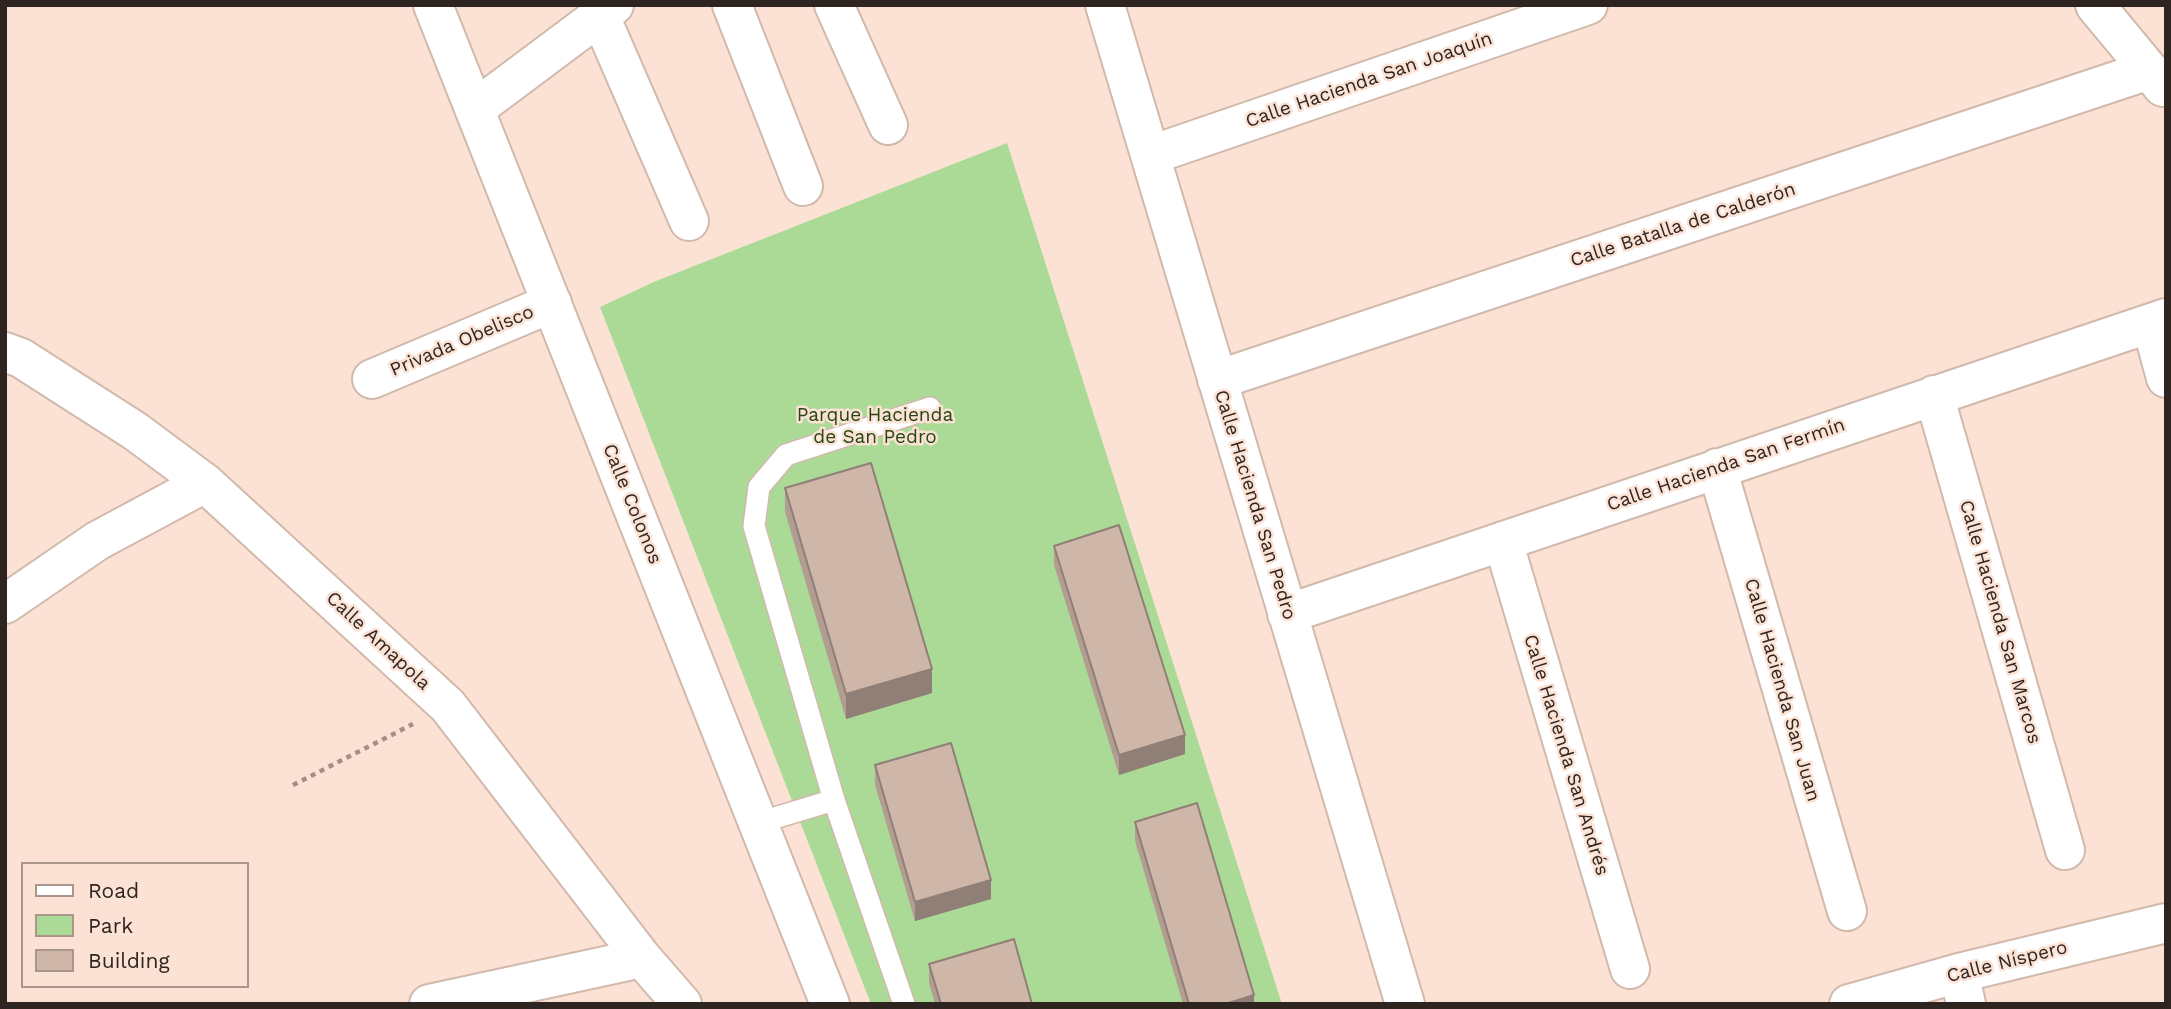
<!DOCTYPE html>
<html>
<head>
<meta charset="utf-8">
<style>
	body { margin:0 }
	#map { position:relative; width:2171px; height:1009px; overflow:hidden; background:#fbe2d4; font-family:"Work Sans",sans-serif }
	canvas { display:block }
	.frame { position:absolute; inset:0; border:7px solid #2e2520; pointer-events:none }
	.legend { position:absolute; left:21px; top:862px; width:228px; height:126px; box-sizing:border-box; background:#fbe2d4; border:2px solid #a9968c; margin:0; padding:9px 12px; list-style:none; font-size:21px; color:#2e2520 }
	.legend li { display:flex; align-items:center; gap:14px; height:35px }
	.legend b { width:35px; border:2px solid #a9968c }
</style>
</head>
<body>
<div id="map">
<canvas width="2171" height="1009"></canvas>
<div class="frame"></div>
<ul class="legend">
<li><b style="height:9px;background:#fff"></b>Road</li>
<li><b style="height:19px;background:#abda97"></b>Park</li>
<li><b style="height:19px;background:#ceb6a9"></b>Building</li>
</ul>
</div>
<script>
const context = document.querySelector('canvas').getContext('2d');
context.lineJoin = 'round';
function paint(path, color) {
  context.fillStyle = color;
  context.fill(path, 'evenodd');
}
function toPath(rows) {
  const path = new Path2D();
  for (const r of rows) {
    path.moveTo(r[0], r[1]);
    for (let i = 2; i < r.length; i += 2) path.lineTo(r[i], r[i + 1]);
  }
  return path;
}
function strokePath(path, color, width, dash) {
  context.strokeStyle = color;
  context.lineWidth = width;
  context.lineCap = dash ? 'butt' : 'round';
  context.setLineDash(dash || []);
  context.stroke(path);
}
function label(font, color, halo, rows, align = 'center') {
  context.font = font + ' "Work Sans",sans-serif';
  context.lineWidth = 5;
  context.setLineDash([]);
  context.textBaseline = 'middle';
  context.strokeStyle = halo;
  context.fillStyle = color;
  for (const [text, x, y, turn = 0] of rows) {
    context.save();
    context.translate(x, y);
    context.rotate((+turn || 0) * Math.PI / 180);
    context.textAlign = isNaN(turn) ? turn : align;
    if (halo) context.strokeText(text, 0, 0);
    context.fillText(text, 0, 0);
    context.restore();
  }
}
const green = toPath([
	[1007,143,1282,1004,871,1004,600,307,656,281]
]);
const path = toPath([
	[293,785,413,724]
]);
const service = toPath([
	[834,800,754,526,759,487,786,455,930,408],
	[758,823,834,800,904,1004]
]);
const minor = toPath([
	[732,5,803,186],
	[834,5,888,125],
	[1105,5,1405,1004],
	[2095,5,2163,87],
	[600,16,689,221],
	[475,109,614,5],
	[1151,155,1588,5],
	[2151,323,2166,378],
	[5,352,21,358,135,431,205,483,448,706,642,958,682,1004],
	[372,379,552,303],
	[1217,380,2149,70],
	[1934,395,2065,850],
	[1717,468,1847,911],
	[1503,541,1630,969],
	[5,604,97,541,205,483],
	[1287,614,2166,318],
	[429,1004,642,958]
]);
const tertiary = toPath([
	[433,5,830,1004],
	[1959,973,1966,1004],
	[1849,1004,1959,973,2166,923]
]);
const wall = toPath([
	[785,488,932,693,846,719,785,512],
	[1054,546,1185,754,1119,775,1054,565],
	[875,765,991,899,915,921,875,785],
	[1135,822,1254,1004,1183,1004,1135,841],
	[929,964,1032,1004,935,1004,929,983]
]);
const shadedWall = toPath([
	[932,669,932,693,846,719,846,694],
	[1185,735,1185,754,1119,775,1119,755],
	[991,880,991,899,915,921,915,902],
	[1254,995,1254,1004,1225,1004]
]);
const building = toPath([
	[871,463,932,669,846,694,785,488,871,463],
	[1119,525,1185,735,1119,755,1054,546,1119,525],
	[951,743,991,880,915,902,875,765,951,743],
	[1197,803,1254,995,1225,1004,1189,1004,1135,822,1197,803],
	[1014,939,1032,1004,941,1004,929,964,1014,939]
]);
const streetNames = [
	["Calle Hacienda San Joaquín",1369,80,-19],
	["Calle Batalla de Calderón",1683,225,-18],
	["Privada Obelisco",462,341,-23],
	["Calle Hacienda San Fermín",1726,465,-19],
	["Calle Colonos",632,504,68],
	["Calle Hacienda San Pedro",1255,505,73],
	["Calle Hacienda San Marcos",2000,622,74],
	["Calle Amapola",378,641,43],
	["Calle Hacienda San Juan",1782,690,74],
	["Calle Hacienda San Andrés",1566,755,73],
	["Calle Níspero",2007,962,-14]
];
const parkNames = [
	["Parque Hacienda",875,415],
	["de San Pedro",875,437]
];
paint(green, '#abda97');
strokePath(service, '#d1b9ac', 24);
strokePath(minor, '#d1b9ac', 42);
strokePath(tertiary, '#d1b9ac', 42);
strokePath(path, '#a39187', 4.5, [5, 5]);
strokePath(service, '#fff', 21);
strokePath(minor, '#fff', 38);
strokePath(tertiary, '#fff', 38);
paint(wall, '#b19d91');
paint(shadedWall, '#907f76');
paint(building, '#ceb6a9');
strokePath(building, '#907f76', 2);
label('19px', '#2e2520', '#fbe2d4', streetNames);
label('19px', '#254613', '#fbe2d4', parkNames);
</script>
</body>
</html>
